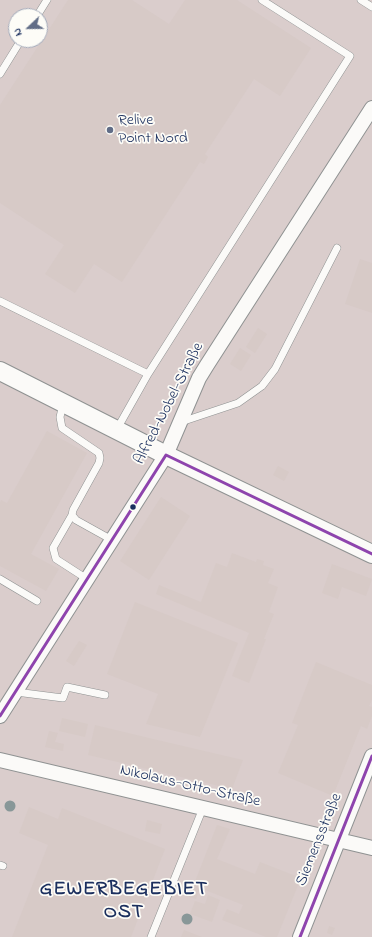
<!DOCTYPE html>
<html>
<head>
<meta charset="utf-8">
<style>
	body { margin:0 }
	#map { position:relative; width:372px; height:937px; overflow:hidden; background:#e3e1d2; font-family:"Indie Flower",sans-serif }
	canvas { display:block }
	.north { position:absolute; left:8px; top:8px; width:40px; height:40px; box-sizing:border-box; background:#fdfcf7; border:1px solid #a3aaba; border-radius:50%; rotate:248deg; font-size:11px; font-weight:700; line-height:16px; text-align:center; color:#1b2f5e }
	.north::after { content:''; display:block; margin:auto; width:14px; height:18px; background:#616d87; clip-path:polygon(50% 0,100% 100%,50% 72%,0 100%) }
</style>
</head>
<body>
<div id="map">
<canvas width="372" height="937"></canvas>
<div class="north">N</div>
</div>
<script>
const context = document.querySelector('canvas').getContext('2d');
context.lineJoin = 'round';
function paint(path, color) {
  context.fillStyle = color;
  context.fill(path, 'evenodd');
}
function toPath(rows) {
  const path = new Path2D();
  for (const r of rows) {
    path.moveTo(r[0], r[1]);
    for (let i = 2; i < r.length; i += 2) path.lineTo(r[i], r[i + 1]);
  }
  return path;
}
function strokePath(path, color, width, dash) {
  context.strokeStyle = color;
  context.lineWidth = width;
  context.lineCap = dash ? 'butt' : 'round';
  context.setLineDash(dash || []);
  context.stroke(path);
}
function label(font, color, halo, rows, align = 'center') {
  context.font = font + ' "Indie Flower",sans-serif';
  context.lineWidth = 3.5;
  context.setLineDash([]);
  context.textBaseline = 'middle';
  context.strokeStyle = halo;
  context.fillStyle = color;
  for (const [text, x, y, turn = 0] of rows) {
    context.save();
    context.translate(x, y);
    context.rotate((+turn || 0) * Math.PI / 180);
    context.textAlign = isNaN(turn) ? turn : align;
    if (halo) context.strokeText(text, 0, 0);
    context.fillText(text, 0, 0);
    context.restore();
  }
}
const industrial = toPath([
	[0,0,372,0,372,937,0,937],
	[16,16,40,16,40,40,16,40]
]);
const building = toPath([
	[68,0,132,0,169,24,185,0,237,0,311,48,280,96,254,79,205,154,208,157,204,164,200,162,122,282,94,264,75,293,45,274,64,245,0,203,0,105],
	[360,259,372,263,372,313,345,304],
	[258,328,267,334,255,353,246,347],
	[240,348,251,355,241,371,230,364],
	[47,431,87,453,31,554,59,569,46,591,0,566,0,502,1,500,7,503],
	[278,466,289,472,284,481,273,475],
	[161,497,190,516,149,580,120,561],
	[232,553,256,562,257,559,264,561,263,565,274,569,268,583,278,587,269,612,274,614,264,639,266,639,249,683,232,676,249,633,156,594,159,585,201,602,216,563,227,567],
	[332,564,372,579,366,596,342,587,338,599,322,593],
	[135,602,238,643,200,737,146,724,158,694,107,674],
	[79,641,87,645,74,666,66,661],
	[316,662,372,685,372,700,369,706,372,707,372,716,367,729,361,726,333,796,278,773,298,725,292,723],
	[62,718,88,724,85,737,59,731],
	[95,725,149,738,243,760,232,789,88,755],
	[49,731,58,733,55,742,64,744,63,751,45,747],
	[29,807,58,819,62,808,165,849,131,937,12,937,48,845,19,833],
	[147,820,162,824,160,834,145,831],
	[217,825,230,829,217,859,255,874,260,862,301,878,277,937,266,937,222,920,227,909,239,914,243,905,205,890,208,884,202,882,196,899,189,897],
	[208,895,220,900,212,922,190,914,195,901,205,904],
	[329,926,335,928,332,935,327,933],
	[184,930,202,937,181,937]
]);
const service = toPath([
	[361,0,372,7],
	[37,16,47,0],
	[0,74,21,40],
	[0,301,148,374],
	[63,404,60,417,62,428,99,453,100,458,99,463,73,510,72,515,76,520,112,540],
	[181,422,238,403,262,386,275,369,337,248],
	[117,429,148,374,350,56,262,0],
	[72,515,53,548,56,559,87,579],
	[0,579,37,601],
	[16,692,63,698,67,687,105,695],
	[0,865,3,866],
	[151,937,203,808]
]);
const minor = toPath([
	[0,716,166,455,199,378,207,365,372,108],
	[0,760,372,848],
	[300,937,372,756]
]);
const tertiary = toPath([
	[0,371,166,455,372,554]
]);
const bus1 = toPath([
	[0,716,166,455,372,554],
	[300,937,372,756]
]);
const trees = [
	[10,806],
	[187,919]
];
const markers = [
	[110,130,4,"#616d87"],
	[133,507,3.5,"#1b2f5e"]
];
const poiNames = [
	["Relive",118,121],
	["Point Nord",118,139]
];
const streetNames = [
	["Alfred-Nobel-Straße",170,404,-63],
	["Nikolaus-Otto-Straße",190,787,13],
	["Siemensstraße",320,840,-68]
];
const districtNames = [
	["GEWERBEGEBIET",124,891],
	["OST",124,914]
];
paint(industrial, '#dacdcc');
paint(building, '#d7cac7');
strokePath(service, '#8f9292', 8);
strokePath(minor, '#8f9292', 16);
strokePath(tertiary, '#8f9292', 20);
strokePath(service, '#fbfaf8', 7);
strokePath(minor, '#fbfaf8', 14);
strokePath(tertiary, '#fbfaf8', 18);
strokePath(bus1, '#8e44ad', 3);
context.fillStyle = '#889798';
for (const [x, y] of trees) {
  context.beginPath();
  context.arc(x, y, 5.5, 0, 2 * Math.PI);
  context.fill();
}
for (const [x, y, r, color] of markers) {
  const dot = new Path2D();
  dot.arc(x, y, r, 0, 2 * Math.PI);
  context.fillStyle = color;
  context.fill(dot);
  strokePath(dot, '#fdfcf7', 1.5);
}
label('16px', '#1b2f5e', '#fdfcf7', poiNames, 'left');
label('16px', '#1b2f5e', '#fdfcf7', streetNames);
context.letterSpacing = '1px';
label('bold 20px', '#1b2f5e', '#fdfcf7', districtNames);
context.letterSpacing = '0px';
</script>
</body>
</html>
